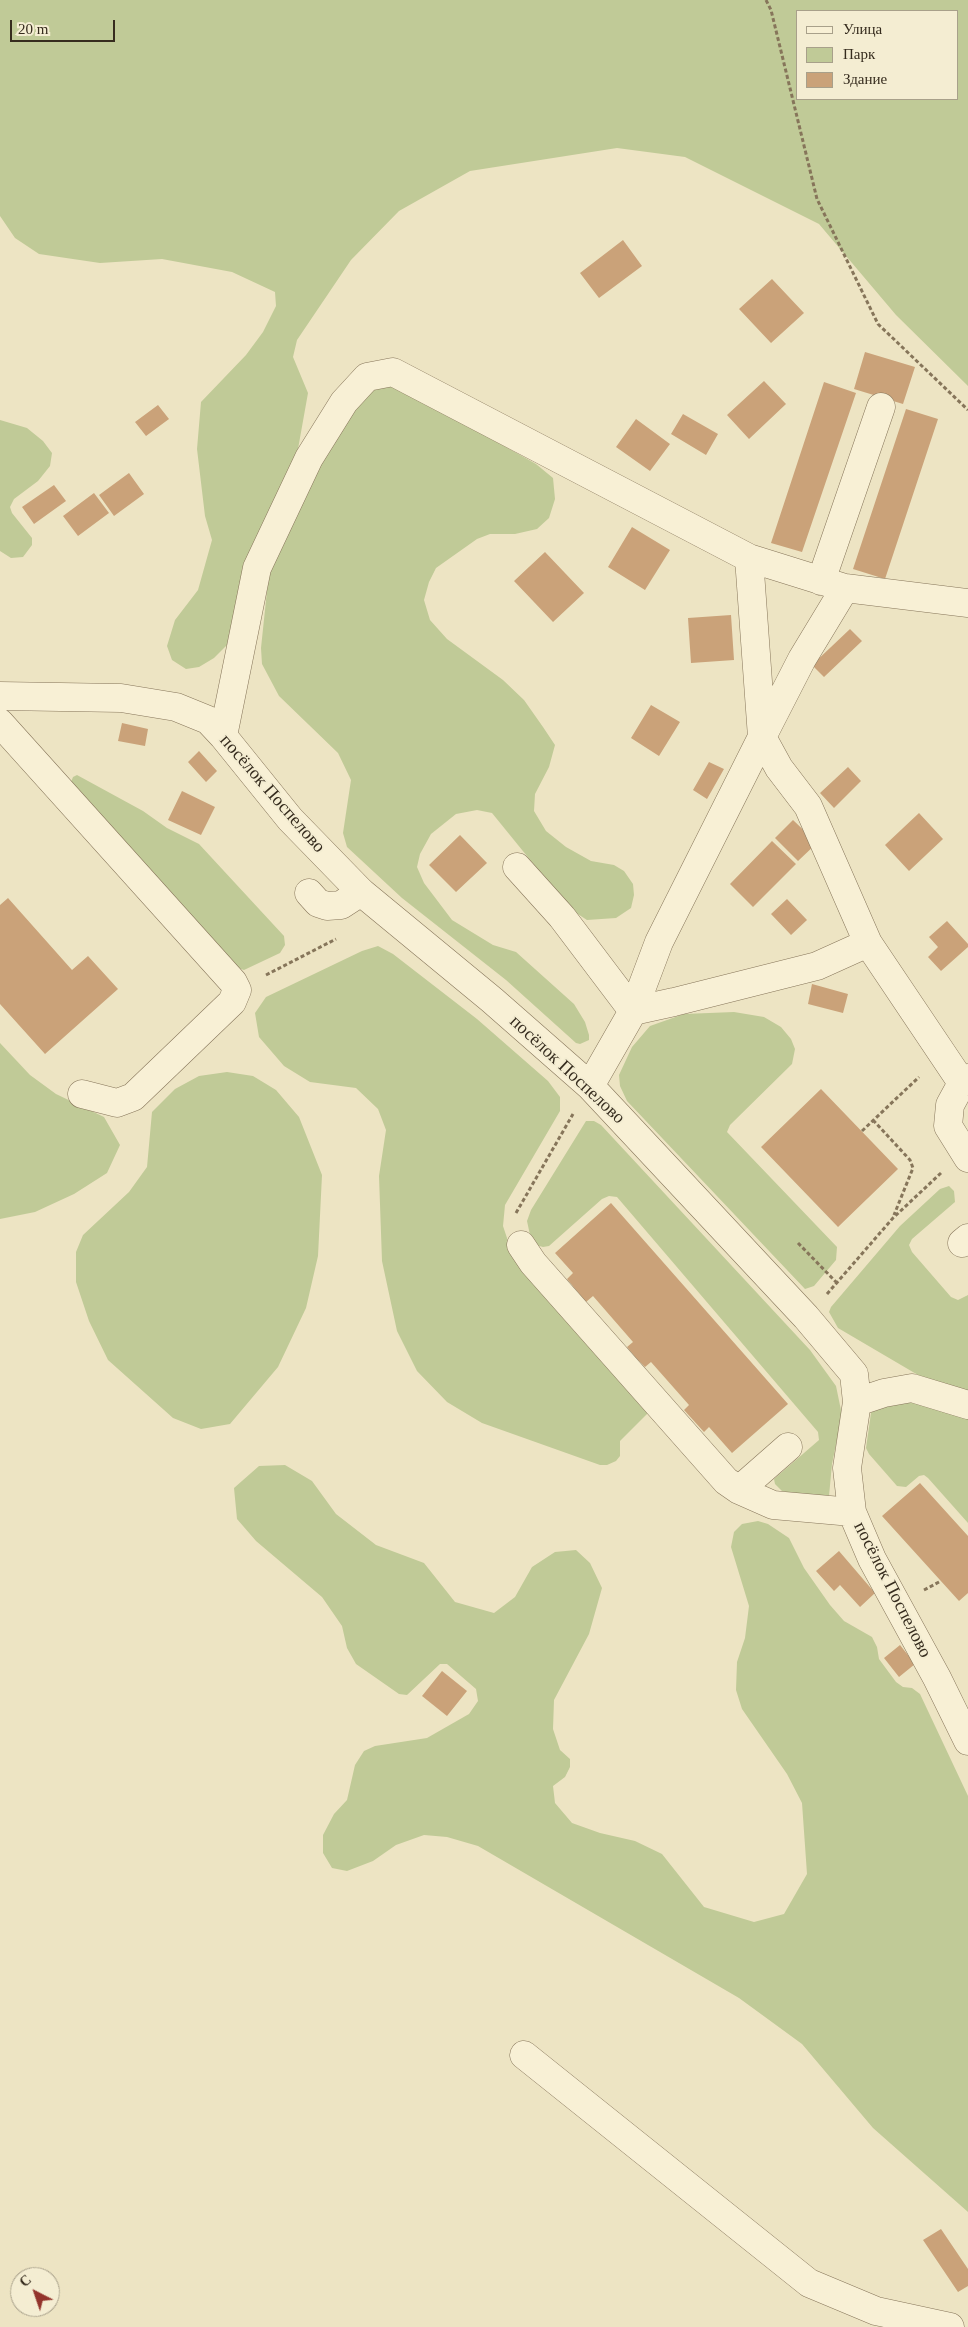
<!DOCTYPE html>
<html>
<head>
<meta charset="utf-8">
<style>
	body { margin:0 }
	#map { position:relative; width:968px; height:2327px; overflow:hidden; background:#ede4c3; font-family:Georgia,serif }
	canvas { display:block }
	.legend { position:absolute; left:796px; top:10px; width:162px; height:90px; box-sizing:border-box; background:#f4edd2; border:1px solid #a8a08a; margin:0; padding:6px 9px; list-style:none; font-size:15px; color:#362c1e }
	.legend li { display:flex; align-items:center; gap:10px; height:25px }
	.legend b { width:25px; border:1px solid #a8a08a }
	.north { position:absolute; left:10px; top:2267px; width:50px; height:50px; box-sizing:border-box; background:#f4edd2; border:1px solid #a8a08a; border-radius:50%; rotate:319deg; font-size:14px; font-weight:700; line-height:20px; text-align:center; color:#362c1e }
	.north::after { content:''; display:block; margin:auto; width:18px; height:22px; background:#93342c; clip-path:polygon(50% 0,100% 100%,50% 72%,0 100%) }
	.scale { position:absolute; left:10px; top:20px; width:105px; height:22px; box-sizing:border-box; border:2px solid #362c1e; border-top:0; padding-left:6px; font-size:15px; line-height:18px; white-space:nowrap; color:#362c1e; -webkit-text-stroke:4px #f4edd2; paint-order:stroke }
</style>
</head>
<body>
<div id="map">
<canvas width="968" height="2327"></canvas>
<ul class="legend">
<li><b style="height:6px;background:#f8f0d5"></b>Улица</li>
<li><b style="height:14px;background:#c0ca97"></b>Парк</li>
<li><b style="height:14px;background:#caa279"></b>Здание</li>
</ul>
<div class="north">С</div>
<div class="scale">20 m</div>
</div>
<script>
const context = document.querySelector('canvas').getContext('2d');
context.lineJoin = 'round';
function paint(path, color) {
  context.fillStyle = color;
  context.fill(path, 'evenodd');
}
function toPath(rows) {
  const path = new Path2D();
  for (const r of rows) {
    path.moveTo(r[0], r[1]);
    for (let i = 2; i < r.length; i += 2) path.lineTo(r[i], r[i + 1]);
  }
  return path;
}
function strokePath(path, color, width, dash) {
  context.strokeStyle = color;
  context.lineWidth = width;
  context.lineCap = dash ? 'butt' : 'round';
  context.setLineDash(dash || []);
  context.stroke(path);
}
function label(font, color, halo, rows, align = 'center') {
  context.font = font + ' Georgia,serif';
  context.lineWidth = 4;
  context.setLineDash([]);
  context.textBaseline = 'middle';
  context.strokeStyle = halo;
  context.fillStyle = color;
  for (const [text, x, y, turn = 0] of rows) {
    context.save();
    context.translate(x, y);
    context.rotate((+turn || 0) * Math.PI / 180);
    context.textAlign = isNaN(turn) ? turn : align;
    if (halo) context.strokeText(text, 0, 0);
    context.fillText(text, 0, 0);
    context.restore();
  }
}
const green = toPath([
	[0,0,968,0,968,386,896,315,819,224,685,157,617,148,470,171,399,211,351,260,297,340,293,357,308,393,298,449,245,566,230,642,214,658,199,667,186,669,172,660,167,646,175,620,198,590,212,540,205,516,197,449,201,402,246,355,263,332,276,306,275,292,232,272,162,259,100,263,39,254,15,238,0,216],
	[797,11,957,11,957,99,797,99],
	[398,386,536,464,553,478,555,499,549,518,537,529,515,534,490,534,477,539,436,568,429,582,424,600,430,620,447,639,503,680,524,700,543,727,555,745,549,767,535,794,534,811,546,831,566,847,591,861,614,865,624,871,633,884,634,895,631,908,616,918,587,920,570,909,492,813,477,810,456,814,431,834,420,854,417,867,424,883,452,920,493,945,516,952,574,1004,585,1022,589,1035,589,1040,580,1044,576,1043,506,980,402,898,347,847,343,833,351,780,338,753,279,696,262,664,261,648,269,572,321,461,353,410,373,389],
	[0,420,27,428,43,441,52,453,50,466,38,481,14,499,10,507,12,513,32,538,32,545,23,557,11,558,0,551],
	[77,775,143,811,167,828,199,844,284,936,285,945,280,953,244,970,238,968,71,782,73,777],
	[378,946,393,954,477,1019,548,1081,560,1097,560,1111,505,1205,503,1226,510,1247,648,1413,620,1441,620,1456,616,1461,607,1465,600,1465,482,1423,447,1402,417,1371,397,1331,382,1261,379,1176,386,1130,378,1109,356,1088,310,1082,284,1066,259,1037,255,1013,266,997,362,951],
	[734,1012,764,1017,781,1027,791,1039,795,1049,792,1064,730,1125,727,1132,837,1247,836,1260,814,1286,805,1289,627,1101,620,1086,619,1075,632,1047,650,1026,684,1014],
	[0,1043,30,1075,56,1094,104,1117,120,1145,107,1173,74,1194,35,1212,0,1219],
	[227,1072,253,1076,276,1090,299,1117,322,1175,318,1256,306,1308,278,1367,230,1424,201,1429,173,1418,108,1360,89,1321,76,1282,76,1252,83,1235,129,1192,147,1167,152,1112,175,1089,199,1076],
	[586,1121,594,1121,601,1125,810,1350,836,1386,842,1415,832,1464,829,1496,823,1500,782,1491,775,1484,774,1479,819,1440,818,1432,617,1197,609,1196,602,1199,549,1246,543,1247,536,1245,530,1235,527,1221,531,1210],
	[949,1186,954,1191,955,1202,912,1239,909,1245,912,1252,951,1297,958,1300,968,1295,968,1392,918,1375,838,1328,829,1312,831,1307,900,1226,940,1189],
	[913,1399,968,1417,968,1523,928,1478,924,1475,919,1476,906,1487,897,1486,869,1454,866,1448,871,1413,875,1408],
	[285,1465,312,1481,336,1514,376,1545,424,1563,455,1602,494,1613,515,1597,532,1567,555,1552,576,1550,590,1563,602,1588,589,1634,554,1700,553,1729,560,1750,570,1759,570,1767,565,1777,553,1786,555,1803,572,1823,600,1833,635,1841,662,1854,704,1907,754,1922,784,1914,807,1874,802,1803,787,1774,742,1709,736,1690,737,1662,745,1638,749,1606,731,1547,734,1532,742,1524,758,1521,768,1524,789,1538,804,1568,830,1605,844,1621,872,1637,877,1647,879,1659,896,1682,903,1687,912,1688,920,1694,968,1796,968,2212,873,2128,802,2044,739,1998,478,1846,447,1837,424,1835,396,1845,373,1861,347,1871,332,1868,323,1853,323,1835,334,1814,347,1800,355,1765,364,1751,375,1746,427,1738,469,1714,478,1701,476,1689,447,1664,440,1664,407,1695,399,1694,356,1664,347,1648,342,1626,322,1597,256,1541,237,1519,234,1488,259,1466]
]);
const building = toPath([
	[623,240,642,266,599,298,580,273],
	[772,279,804,313,771,343,739,309],
	[865,352,915,367,903,404,854,389],
	[764,381,786,404,749,439,727,415],
	[824,382,856,393,802,552,771,543],
	[158,405,169,419,146,436,135,422],
	[906,409,938,419,885,579,853,569],
	[683,414,718,434,706,455,671,434],
	[636,419,670,444,650,471,616,447],
	[129,473,144,494,114,516,99,495],
	[54,485,66,501,34,524,22,507],
	[94,493,109,513,78,536,63,516],
	[632,527,670,550,645,590,608,567],
	[545,552,584,593,553,622,514,581],
	[731,615,734,660,691,663,688,618],
	[850,629,862,641,824,677,812,665],
	[651,705,680,722,659,756,631,738],
	[122,723,148,729,145,746,118,741],
	[199,751,217,771,206,782,188,762],
	[709,762,724,769,707,799,693,790],
	[848,767,861,781,834,808,820,793],
	[182,791,215,807,201,835,168,820],
	[919,813,943,839,909,871,885,845],
	[793,820,817,843,798,861,775,838],
	[460,835,487,863,456,892,429,865],
	[772,841,796,864,753,907,730,884],
	[8,898,72,970,88,956,118,989,45,1054,0,1004,0,905],
	[787,899,807,920,791,935,771,914],
	[947,921,968,944,968,947,941,971,928,957,938,947,929,937],
	[812,984,848,994,843,1013,808,1004],
	[821,1089,898,1169,838,1227,761,1147],
	[611,1203,788,1404,732,1453,709,1427,704,1432,684,1410,689,1405,651,1362,645,1367,636,1358,627,1347,633,1342,593,1296,586,1302,567,1279,573,1273,555,1253],
	[920,1483,968,1536,968,1593,959,1601,882,1516],
	[839,1551,875,1593,860,1607,840,1585,834,1591,816,1571],
	[900,1645,915,1664,899,1677,884,1658],
	[442,1671,467,1691,447,1716,422,1696],
	[941,2229,968,2269,968,2286,958,2292,923,2240]
]);
const path = toPath([
	[766,0,771,10,817,199,878,324,968,410],
	[266,975,336,939],
	[873,1120,910,1160,913,1168,894,1215],
	[862,1131,919,1077],
	[516,1213,573,1114],
	[798,1243,837,1283],
	[827,1294,893,1218,941,1173],
	[924,1590,941,1581]
]);
const minor = toPath([
	[821,581,881,407],
	[845,588,802,659,762,737,779,768,808,806,868,943,962,1083],
	[0,696,121,698,176,707,208,720,223,736,290,819,361,892,492,1000,590,1086,806,1317,854,1374,857,1402,847,1468,852,1512,872,1559,937,1678,968,1741],
	[0,723,233,982,237,990,232,1002,133,1097,117,1103,82,1094],
	[223,736,257,568,309,458,344,402,367,377,393,372,749,558,845,588,968,603],
	[517,867,562,917,633,1011,590,1086],
	[309,893,318,903,327,906,341,905,361,892],
	[633,1011,659,942,762,737,749,558],
	[633,1011,674,1002,817,966,868,943],
	[968,1078,962,1083,950,1105,948,1126,968,1158],
	[962,1243,968,1238],
	[521,1245,533,1263,726,1481,739,1490,773,1505,852,1512],
	[857,1402,884,1393,912,1388,968,1405],
	[739,1490,788,1447],
	[524,2055,809,2283,876,2311,950,2327]
]);
const streetNames = [
	["посёлок Поспелово",272,794,49],
	["посёлок Поспелово",567,1070,43],
	["посёлок Поспелово",892,1590,63]
];
paint(green, '#c0ca97');
paint(building, '#caa279');
strokePath(minor, '#86755a', 29);
strokePath(path, '#86755a', 3, [4, 2.5]);
strokePath(minor, '#f8f0d5', 28);
label('18px', '#362c1e', '#f4edd2', streetNames);
</script>
</body>
</html>
